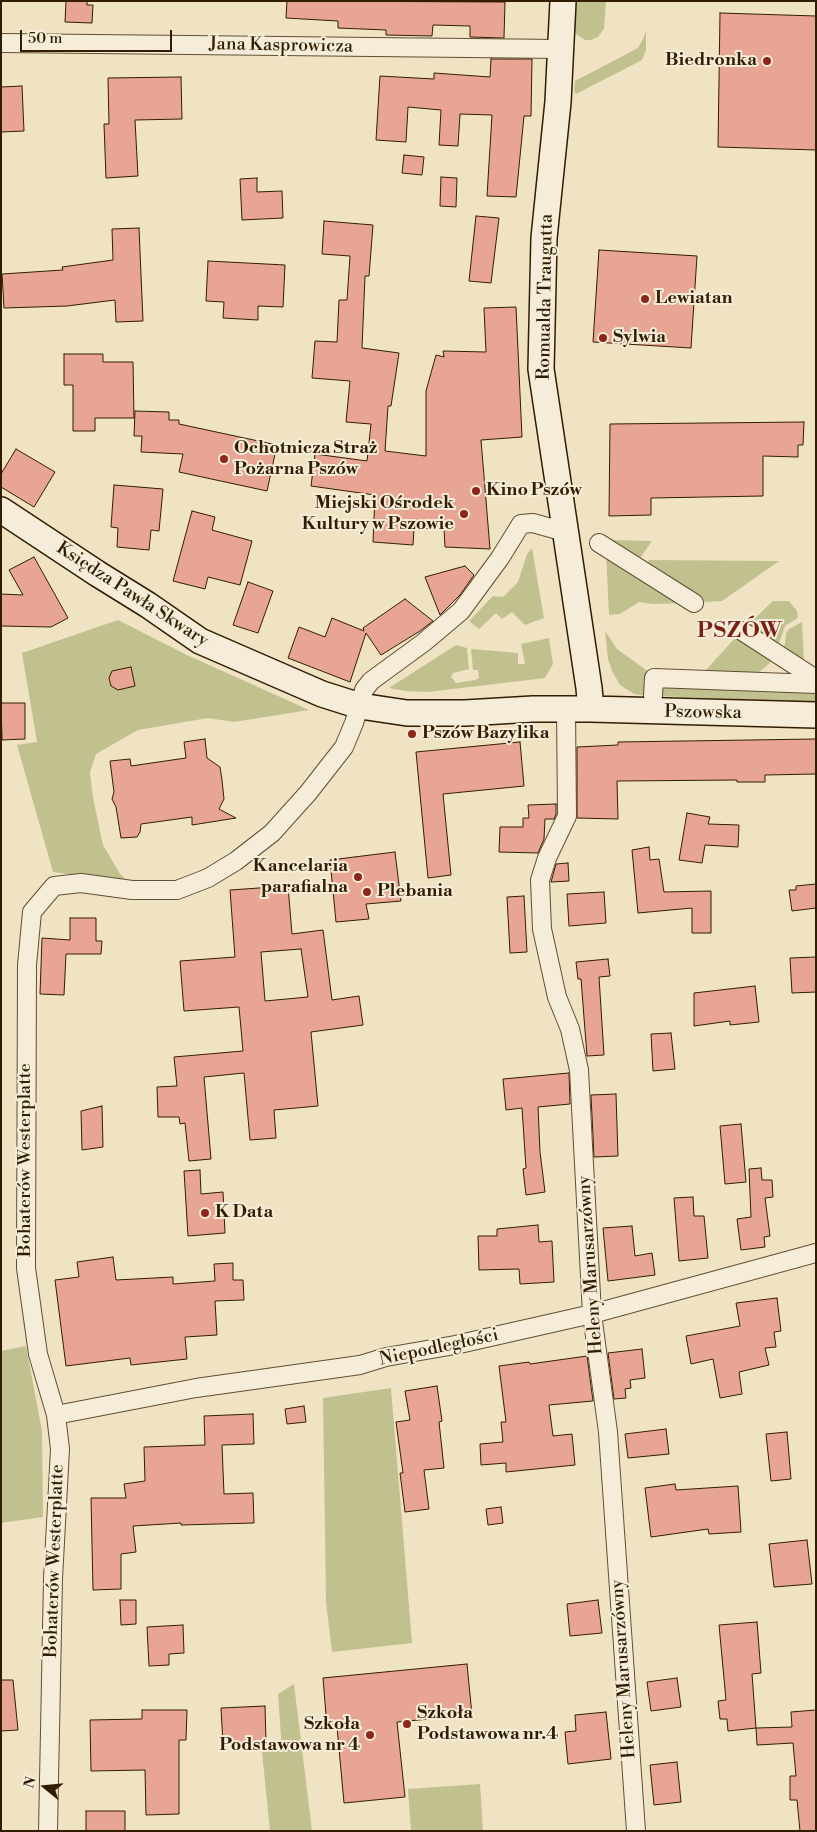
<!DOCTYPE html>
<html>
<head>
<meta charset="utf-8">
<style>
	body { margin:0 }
	#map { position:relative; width:817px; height:1832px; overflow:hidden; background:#f0e3c4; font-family:"Libre Bodoni",serif }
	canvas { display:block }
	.frame { position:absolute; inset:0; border:2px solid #321d00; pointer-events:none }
	.north { position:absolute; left:20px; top:1762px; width:50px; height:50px; -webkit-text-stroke:4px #f5edd9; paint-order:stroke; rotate:287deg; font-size:14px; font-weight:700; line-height:20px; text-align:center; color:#321d00 }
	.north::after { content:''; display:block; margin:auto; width:18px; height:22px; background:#321d00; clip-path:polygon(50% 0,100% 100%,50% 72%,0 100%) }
	.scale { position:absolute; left:20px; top:30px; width:152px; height:22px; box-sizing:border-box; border:2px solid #321d00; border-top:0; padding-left:6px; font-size:15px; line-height:18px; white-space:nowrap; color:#321d00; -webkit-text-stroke:4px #f5edd9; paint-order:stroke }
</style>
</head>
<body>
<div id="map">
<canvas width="817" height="1832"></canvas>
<div class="frame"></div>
<div class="north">N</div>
<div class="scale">50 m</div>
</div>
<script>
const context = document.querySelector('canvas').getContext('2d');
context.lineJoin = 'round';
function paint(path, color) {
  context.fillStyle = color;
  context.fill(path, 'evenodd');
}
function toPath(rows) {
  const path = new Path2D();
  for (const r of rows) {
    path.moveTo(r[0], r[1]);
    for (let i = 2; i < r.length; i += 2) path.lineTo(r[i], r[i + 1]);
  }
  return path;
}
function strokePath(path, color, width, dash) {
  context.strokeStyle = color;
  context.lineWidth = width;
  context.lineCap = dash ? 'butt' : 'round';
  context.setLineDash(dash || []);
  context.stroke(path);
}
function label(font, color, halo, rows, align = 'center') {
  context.font = font + ' "Libre Bodoni",serif';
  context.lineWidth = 4;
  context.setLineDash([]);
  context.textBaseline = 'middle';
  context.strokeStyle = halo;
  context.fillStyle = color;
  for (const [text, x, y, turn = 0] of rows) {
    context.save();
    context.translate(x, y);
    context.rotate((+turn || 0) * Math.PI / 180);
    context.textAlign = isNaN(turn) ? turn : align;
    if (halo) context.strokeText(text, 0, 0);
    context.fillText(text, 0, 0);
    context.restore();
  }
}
const green = toPath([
	[574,1,606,1,604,29,598,37,591,40,585,40,576,34,573,28],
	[646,31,646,50,642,60,576,94,574,91,575,81,638,48,643,39],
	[611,540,652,541,638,561,611,544],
	[532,548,544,618,525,625,512,612,502,619,496,613,479,629,469,621,493,596,503,597,518,582,527,554],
	[606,553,685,603,652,604,639,602,620,614,609,615],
	[649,560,779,561,722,601,704,602,646,566],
	[773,601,789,601,797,611,798,618,785,626,780,641,776,646,746,627],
	[118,620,187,655,309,710,234,722,208,718,138,730,96,754,90,772,93,798,103,845,120,874,130,883,53,872,17,745,37,742,22,653],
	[802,622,804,664,781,650,785,644,786,633,789,629],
	[605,631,617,649,649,672,647,696,634,694,620,685,612,671,608,659],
	[737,636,772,657,770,663,753,677,704,672],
	[549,638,553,664,545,678,428,692,405,691,389,688,456,645,467,648,469,669,453,673,451,677,456,683,475,680,479,678,478,670,473,670,471,649,518,653,518,664,525,664,521,644],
	[663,683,816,690,816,702,656,696],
	[26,1346,42,1431,43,1517,1,1523,1,1351],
	[391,1388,412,1643,332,1652,326,1602,323,1398],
	[294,1684,312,1831,270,1831,262,1752,282,1751,278,1694],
	[480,1784,483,1831,411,1831,408,1789]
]);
const building = toPath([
	[66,1,87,1,87,5,93,5,92,23,65,22,66,1],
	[287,1,505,2,504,38,470,37,470,26,433,25,432,36,386,35,386,30,338,28,338,21,286,18,287,1],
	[720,13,816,16,816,150,718,147,720,13],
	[491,59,532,59,531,116,524,116,516,197,487,196,492,115,460,114,458,146,439,145,441,110,408,107,406,142,376,140,380,76,434,79,434,73,490,77,491,59],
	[181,77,182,119,135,120,138,176,106,178,104,124,109,124,108,78,181,77],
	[22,86,24,131,1,132,1,87,22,86],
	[404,155,424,157,422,175,402,173,404,155],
	[441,177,457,178,456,207,440,206,441,177],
	[257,178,257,192,282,191,283,218,242,220,240,179,257,178],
	[476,216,499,218,491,283,469,281,476,216],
	[324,221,373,225,369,276,365,276,362,348,399,353,391,406,388,406,385,451,426,456,426,391,436,355,444,357,443,351,486,352,484,308,516,307,522,437,481,440,490,549,445,547,444,529,414,528,413,545,373,542,375,495,311,486,315,454,367,461,371,424,346,422,350,381,312,378,315,341,337,342,339,300,347,300,350,256,322,254,324,221],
	[139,228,143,321,116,322,115,300,67,306,4,308,2,274,63,270,62,267,113,260,112,229,139,228],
	[599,250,697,256,691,348,593,342,599,250],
	[208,261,285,265,283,307,258,306,258,320,223,318,224,302,206,301,208,261],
	[64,354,103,354,103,362,133,362,134,418,95,418,95,431,73,431,73,385,64,385,64,354],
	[135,411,169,412,169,420,179,420,179,424,277,445,267,491,179,472,183,454,141,452,142,436,134,436,135,411],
	[804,422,803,445,798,445,798,457,763,456,763,496,651,498,651,515,609,516,610,424,804,422],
	[16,449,55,472,34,507,1,487,1,474,16,449],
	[114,485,163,489,159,531,151,530,149,550,117,547,118,528,111,527,114,485],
	[192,511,215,517,212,530,252,541,240,585,208,577,205,589,173,581,192,511],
	[34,557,68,618,51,627,1,626,1,594,23,595,9,570,34,557],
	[465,566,474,575,460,595,440,615,425,577,465,566],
	[248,582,273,591,258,633,233,625,248,582],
	[405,599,433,621,420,631,381,655,366,633,350,682,288,658,299,627,325,637,332,618,364,631,363,628,405,599],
	[131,667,135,686,118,690,111,686,109,678,112,671,131,667],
	[1,703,25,703,25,739,2,740,1,703],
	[205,739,207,758,220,767,222,780,224,799,219,809,236,818,192,825,192,817,141,824,140,832,137,837,121,838,116,807,112,799,114,792,110,761,130,759,131,766,186,758,184,742,205,739],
	[816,739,816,774,765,775,765,782,737,782,737,780,617,781,618,819,577,818,577,747,618,745,618,742,816,739],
	[520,742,524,786,443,794,451,875,428,878,416,752,520,742],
	[556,804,556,814,554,819,545,819,544,839,538,853,499,852,500,827,523,827,523,818,529,818,528,805,556,804],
	[687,813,710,817,708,824,739,825,738,847,705,845,702,863,679,860,687,813],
	[649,847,650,860,659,859,664,892,711,891,711,933,692,933,692,908,638,913,632,850,649,847],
	[395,852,401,901,366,904,369,919,336,922,330,860,395,852],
	[568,863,569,881,551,882,556,864,568,863],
	[816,884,816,908,792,911,789,890,796,890,796,886,816,884],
	[288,886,292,934,323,930,332,1000,359,996,363,1025,311,1032,318,1106,274,1110,276,1138,250,1140,244,1073,204,1077,211,1159,189,1161,185,1123,180,1124,179,1117,158,1117,157,1087,177,1086,174,1057,243,1051,239,1007,184,1011,180,961,235,957,230,890,288,886],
	[301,949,308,997,265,1001,261,952,301,949],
	[604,892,606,923,569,926,567,894,604,892],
	[524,896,527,952,510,953,507,897,524,896],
	[70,918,96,918,96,941,102,941,101,954,66,954,64,995,40,994,42,938,70,940,70,918],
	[816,957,816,992,792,993,790,958,816,957],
	[608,959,610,976,599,977,604,1055,587,1056,581,979,578,979,576,962,608,959],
	[755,986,759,1022,730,1025,730,1021,694,1026,694,993,755,986],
	[671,1033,675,1069,653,1071,651,1034,671,1033],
	[569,1073,570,1104,538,1107,540,1152,545,1192,526,1195,523,1169,526,1168,522,1108,506,1110,503,1079,569,1073],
	[616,1094,618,1156,594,1157,591,1095,616,1094],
	[102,1106,103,1147,82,1150,81,1111,102,1106],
	[741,1124,746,1182,725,1184,720,1126,741,1124],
	[761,1168,762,1180,772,1180,773,1197,765,1198,770,1236,764,1237,765,1247,741,1250,737,1219,751,1217,749,1169,761,1168],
	[200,1170,201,1194,223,1192,225,1233,188,1236,184,1171,200,1170],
	[693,1197,694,1216,704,1216,708,1258,679,1261,674,1198,693,1197],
	[538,1225,539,1242,552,1241,554,1282,520,1284,519,1269,479,1270,478,1236,497,1236,497,1229,538,1225],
	[632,1226,635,1256,652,1253,655,1275,608,1281,603,1228,632,1226],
	[113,1257,116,1280,173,1277,173,1284,215,1281,214,1264,233,1263,233,1280,243,1280,244,1300,215,1301,217,1335,185,1337,187,1359,131,1365,130,1358,66,1366,55,1280,79,1277,77,1262,113,1257],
	[777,1298,781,1331,774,1332,776,1347,765,1348,769,1365,739,1372,742,1394,720,1398,713,1359,691,1364,686,1336,740,1326,736,1303,777,1298],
	[642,1349,645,1378,630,1380,631,1388,625,1389,626,1398,614,1399,608,1353,642,1349],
	[587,1356,593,1401,549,1405,553,1436,572,1434,575,1465,506,1472,506,1463,481,1465,480,1444,503,1442,501,1422,506,1422,499,1366,529,1362,530,1364,587,1356],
	[437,1386,442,1421,439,1422,444,1468,424,1470,429,1509,405,1512,400,1473,403,1473,396,1422,410,1420,405,1391,437,1386],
	[304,1406,306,1422,287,1424,285,1409,304,1406],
	[253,1414,254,1444,222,1445,224,1494,253,1493,254,1523,181,1525,181,1523,133,1526,136,1552,121,1554,121,1589,93,1590,91,1498,126,1498,124,1484,145,1481,144,1447,205,1445,204,1416,253,1414],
	[666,1429,669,1454,628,1458,625,1434,666,1429],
	[787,1432,791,1479,771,1481,766,1434,787,1432],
	[675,1484,676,1490,738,1486,741,1532,709,1534,708,1529,651,1537,645,1488,675,1484],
	[501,1507,503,1523,488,1525,486,1509,501,1507],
	[807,1540,812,1584,774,1587,769,1544,807,1540],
	[120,1600,136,1600,136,1624,121,1625,120,1600],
	[598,1600,602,1633,570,1636,567,1604,598,1600],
	[757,1622,761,1673,752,1674,756,1728,728,1731,727,1719,720,1719,718,1701,726,1700,719,1625,757,1622],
	[183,1625,184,1653,169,1654,169,1665,149,1666,147,1627,183,1625],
	[467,1664,472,1715,397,1722,405,1797,344,1803,337,1727,327,1727,323,1678,467,1664],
	[677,1678,681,1707,651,1711,647,1682,677,1678],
	[1,1680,13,1680,18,1730,1,1731,1,1680],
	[265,1706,266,1742,223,1744,221,1708,265,1706],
	[142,1710,187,1710,186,1740,179,1740,179,1814,146,1815,145,1770,91,1771,90,1720,142,1719,142,1710],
	[816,1710,816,1831,800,1831,797,1800,790,1800,790,1776,796,1776,793,1743,757,1745,756,1728,792,1727,791,1712,816,1710],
	[606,1712,611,1759,568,1764,565,1732,576,1731,575,1715,606,1712],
	[677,1762,681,1802,654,1805,650,1765,677,1762],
	[86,1811,125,1811,125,1831,86,1831,86,1811]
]);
const street = toPath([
	[1,43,561,49],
	[599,543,694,603],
	[742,631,816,679],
	[653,696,654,678,816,684],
	[566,709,567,816,547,858,540,880,542,929,557,997,570,1029,579,1070,592,1314,608,1432,636,1831],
	[56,1415,196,1388,360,1365,386,1357,455,1345,592,1314,816,1253],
	[48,1831,53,1579,60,1449,56,1415,38,1354,26,1268,27,965,32,912,54,886,81,883,132,890,177,890,208,878,236,861,272,833,308,793,344,747,354,723,364,690,371,681,423,643,461,611,500,558,521,524,533,523,565,532]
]);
const secondary = toPath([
	[563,1,558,102,544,238,541,369,589,688,591,709],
	[1,510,98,574,148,605,200,641,322,694,360,706,407,713,465,713,533,709,591,709,816,715]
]);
const markers = [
	[767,61,5,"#8f2418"],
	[645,299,5,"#8f2418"],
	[603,338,5,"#8f2418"],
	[224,459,5,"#8f2418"],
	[476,491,5,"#8f2418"],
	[464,514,5,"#8f2418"],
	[412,734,5,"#8f2418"],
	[358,877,5,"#8f2418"],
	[367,892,5,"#8f2418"],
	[205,1213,5,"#8f2418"],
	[407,1724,5,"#8f2418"],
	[370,1735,5,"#8f2418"]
];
const streetNames = [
	["Jana Kasprowicza",281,46,1],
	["Romualda Traugutta",546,297,-89],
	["Księdza Pawła Skwary",132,595,33],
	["Pszowska",703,713,1],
	["Bohaterów Westerplatte",26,1160,-90],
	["Heleny Marusarzówny",591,1265,-94],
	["Niepodległości",439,1348,-12],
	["Bohaterów Westerplatte",55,1561,-88],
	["Heleny Marusarzówny",624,1669,-94]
];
const poiNames = [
	["Biedronka",757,61,"right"],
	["Lewiatan",655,299],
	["Sylwia",613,338],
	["Ochotnicza Straż",234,449],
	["Pożarna Pszów",234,470],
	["Kino Pszów",486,491],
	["Miejski Ośrodek",454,504,"right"],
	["Kultury w Pszowie",454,525,"right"],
	["Pszów Bazylika",422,734],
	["Kancelaria",348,867,"right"],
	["parafialna",348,888,"right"],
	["Plebania",377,892],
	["K Data",215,1213],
	["Szkoła",417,1714],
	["Podstawowa nr.4",417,1735],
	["Szkoła",360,1725,"right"],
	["Podstawowa nr 4",360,1746,"right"]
];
const districtNames = [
	["PSZÓW",740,632]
];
paint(green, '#c1c18f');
paint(building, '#e8a594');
strokePath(building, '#321d00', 1);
strokePath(street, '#624e31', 20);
strokePath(secondary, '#321d00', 28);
strokePath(street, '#f5edd9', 18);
strokePath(secondary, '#f5edd9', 25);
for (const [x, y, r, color] of markers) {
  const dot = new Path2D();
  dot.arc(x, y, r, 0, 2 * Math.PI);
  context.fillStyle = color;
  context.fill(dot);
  strokePath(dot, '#f5edd9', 2);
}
label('18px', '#321d00', '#f5edd9', streetNames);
label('bold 18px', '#321d00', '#f5edd9', poiNames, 'left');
context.letterSpacing = '1px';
label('bold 22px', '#7a1f14', '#f5edd9', districtNames);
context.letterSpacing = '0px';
</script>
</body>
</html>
